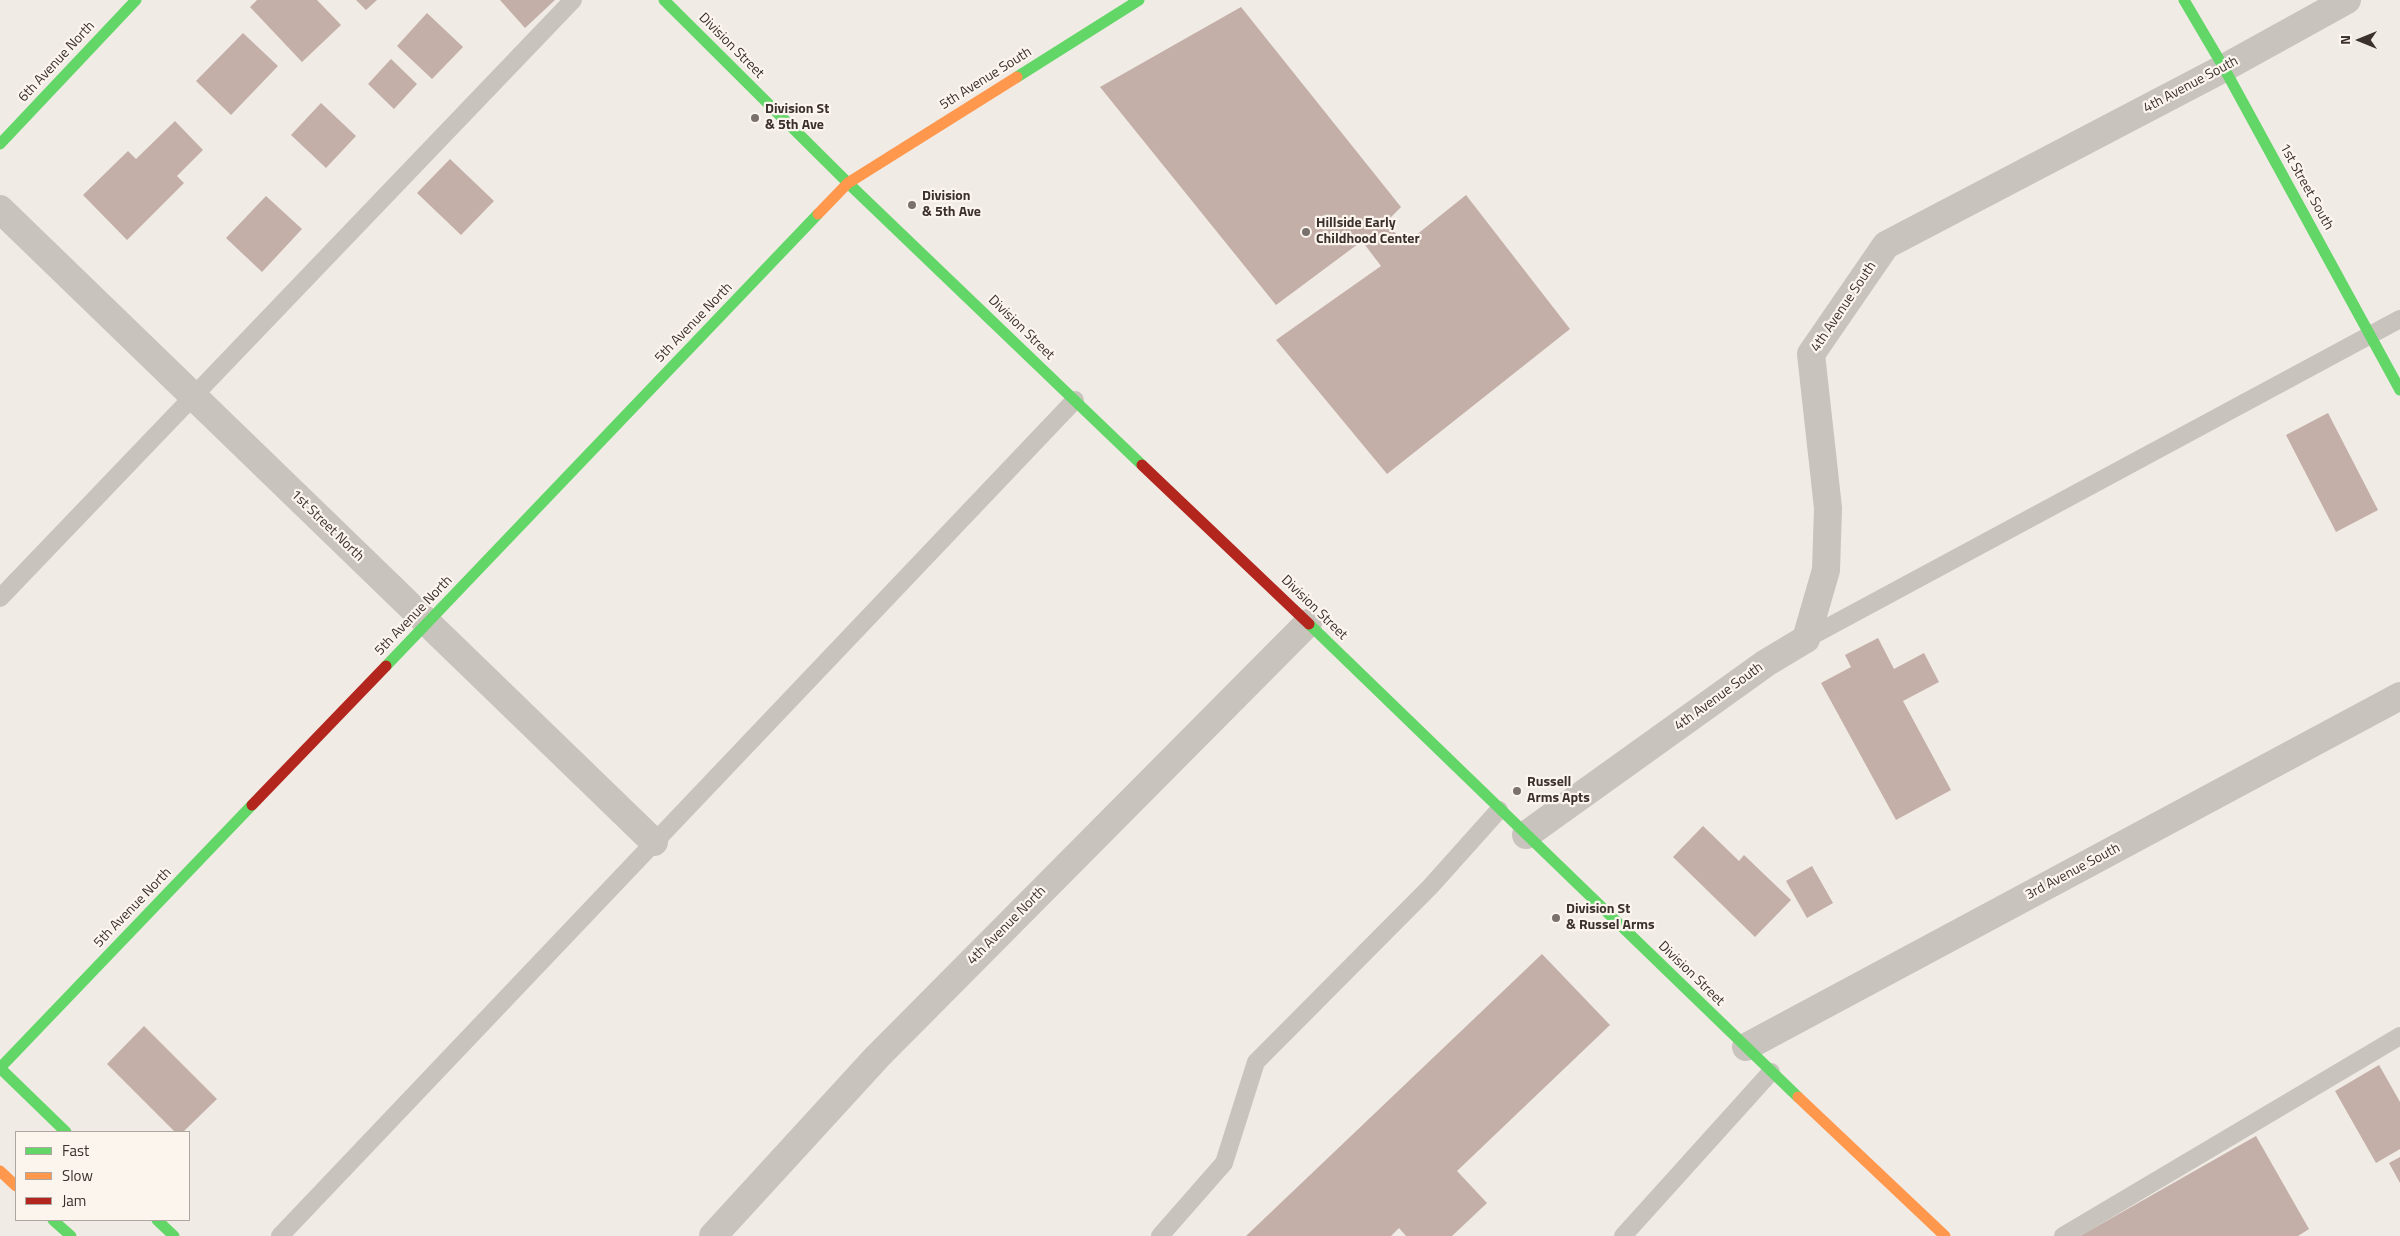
<!DOCTYPE html>
<html>
<head>
<meta charset="utf-8">
<style>
	body { margin:0 }
	#map { position:relative; width:2400px; height:1236px; overflow:hidden; background:#f0ebe5; font-family:"Titillium Web",sans-serif }
	canvas { display:block }
	.legend { position:absolute; left:15px; top:1131px; width:175px; height:90px; box-sizing:border-box; background:#fbf5ee; border:1px solid #aea6a0; margin:0; padding:6px 9px; list-style:none; font-size:15px; color:#3b302b }
	.legend li { display:flex; align-items:center; gap:10px; height:25px }
	.legend b { width:25px; border:1px solid #aea6a0 }
	.north { position:absolute; left:2335px; top:15px; width:50px; height:50px; -webkit-text-stroke:4px #fbf5ee; paint-order:stroke; rotate:270deg; font-size:14px; font-weight:700; line-height:20px; text-align:center; color:#3b302b }
	.north::after { content:''; display:block; margin:auto; width:18px; height:22px; background:#3b302b; clip-path:polygon(50% 0,100% 100%,50% 72%,0 100%) }
</style>
</head>
<body>
<div id="map">
<canvas width="2400" height="1236"></canvas>
<ul class="legend">
<li><b style="height:6px;background:#63d668"></b>Fast</li>
<li><b style="height:6px;background:#ff974d"></b>Slow</li>
<li><b style="height:6px;background:#b3261e"></b>Jam</li>
</ul>
<div class="north">N</div>
</div>
<script>
const context = document.querySelector('canvas').getContext('2d');
context.lineJoin = 'round';
function paint(path, color) {
  context.fillStyle = color;
  context.fill(path, 'evenodd');
}
function toPath(rows) {
  const path = new Path2D();
  for (const r of rows) {
    path.moveTo(r[0], r[1]);
    for (let i = 2; i < r.length; i += 2) path.lineTo(r[i], r[i + 1]);
  }
  return path;
}
function strokePath(path, color, width, dash) {
  context.strokeStyle = color;
  context.lineWidth = width;
  context.lineCap = dash ? 'butt' : 'round';
  context.setLineDash(dash || []);
  context.stroke(path);
}
function label(font, color, halo, rows, align = 'center') {
  context.font = font + ' "Titillium Web",sans-serif';
  context.lineWidth = 4.5;
  context.setLineDash([]);
  context.textBaseline = 'middle';
  context.strokeStyle = halo;
  context.fillStyle = color;
  for (const [text, x, y, turn = 0] of rows) {
    context.save();
    context.translate(x, y);
    context.rotate((+turn || 0) * Math.PI / 180);
    context.textAlign = isNaN(turn) ? turn : align;
    if (halo) context.strokeText(text, 0, 0);
    context.fillText(text, 0, 0);
    context.restore();
  }
}
const building = toPath([
	[257,0,317,0,341,25,302,62,250,7],
	[356,0,377,0,366,10],
	[500,0,555,0,525,28],
	[1241,7,1401,207,1386,222,1405,244,1466,195,1570,329,1387,474,1276,340,1381,266,1362,241,1276,305,1100,87],
	[427,13,463,47,432,79,397,46],
	[243,33,278,66,231,115,196,81],
	[391,59,417,84,394,109,368,84],
	[321,103,356,136,326,168,291,135],
	[175,121,203,150,177,176,184,183,127,240,83,195,128,151,136,159],
	[450,159,494,201,461,235,417,193],
	[266,196,302,229,262,272,226,238],
	[2328,413,2378,510,2336,532,2286,435],
	[1878,638,1894,669,1924,653,1939,682,1903,701,1951,790,1896,820,1821,683,1851,667,1845,655],
	[1703,826,1739,861,1744,855,1791,900,1755,937,1673,857],
	[1812,866,1833,903,1807,918,1786,881],
	[1542,954,1610,1025,1457,1171,1487,1203,1452,1236,1406,1236,1399,1228,1391,1236,1246,1236],
	[144,1026,217,1099,183,1132,175,1132,107,1064],
	[2379,1065,2400,1102,2400,1149,2376,1163,2335,1091],
	[2256,1136,2309,1229,2298,1236,2080,1236],
	[2400,1157,2400,1183,2389,1163]
]);
const lane = toPath([
	[0,598,573,0],
	[1806,639,2400,319],
	[280,1236,1075,400],
	[1160,1236,1224,1163,1256,1062,1430,887,1499,810],
	[1623,1236,1771,1072],
	[2063,1236,2400,1036]
]);
const street = toPath([
	[0,209,654,842],
	[1526,835,1766,663,1806,639,1826,570,1828,508,1811,354,1886,245,2224,68,2347,0],
	[1746,1047,2400,696],
	[713,1236,877,1057,1308,623]
]);
const fast = toPath([
	[664,0,848,183,1142,465],
	[2184,0,2224,68,2400,390],
	[1017,77,1139,0],
	[0,144,136,0],
	[1309,624,1798,1097],
	[386,666,818,214],
	[0,1068,252,805],
	[0,1068,66,1132],
	[53,1220,71,1236],
	[157,1220,174,1236]
]);
const slow = toPath([
	[818,214,848,183,1017,77],
	[1798,1097,1945,1236],
	[0,1171,16,1186]
]);
const jam = toPath([
	[1142,465,1309,624],
	[252,805,386,666]
]);
const markers = [
	[755,118,5,"#7a716c"],
	[912,205,5,"#7a716c"],
	[1306,232,5,"#7a716c"],
	[1517,791,5,"#7a716c"],
	[1556,918,5,"#7a716c"]
];
const streetNames = [
	["Division Street",731,46,45],
	["6th Avenue North",57,62,-47],
	["5th Avenue South",986,79,-32],
	["4th Avenue South",2191,85,-28],
	["1st Street South",2306,187,61],
	["4th Avenue South",1844,307,-56],
	["5th Avenue North",694,323,-46],
	["Division Street",1021,328,44],
	["1st Street North",327,526,44],
	["Division Street",1314,608,44],
	["5th Avenue North",414,616,-46],
	["4th Avenue South",1719,697,-36],
	["3rd Avenue South",2073,872,-28],
	["5th Avenue North",133,908,-46],
	["4th Avenue North",1007,926,-45],
	["Division Street",1691,974,44]
];
const poiNames = [
	["Division St",765,110],
	["& 5th Ave",765,126],
	["Division",922,197],
	["& 5th Ave",922,213],
	["Hillside Early",1316,224],
	["Childhood Center",1316,240],
	["Russell",1527,783],
	["Arms Apts",1527,799],
	["Division St",1566,910],
	["& Russel Arms",1566,926]
];
paint(building, '#c3afa7');
strokePath(lane, '#c9c3be', 18);
strokePath(street, '#c9c3be', 28);
strokePath(fast, '#63d668', 11);
strokePath(slow, '#ff974d', 11);
strokePath(jam, '#b3261e', 11);
for (const [x, y, r, color] of markers) {
  const dot = new Path2D();
  dot.arc(x, y, r, 0, 2 * Math.PI);
  context.fillStyle = color;
  context.fill(dot);
  strokePath(dot, '#fbf5ee', 2);
}
label('14px', '#3b302b', '#fbf5ee', streetNames);
label('bold 14px', '#3b302b', '#fbf5ee', poiNames, 'left');
</script>
</body>
</html>
